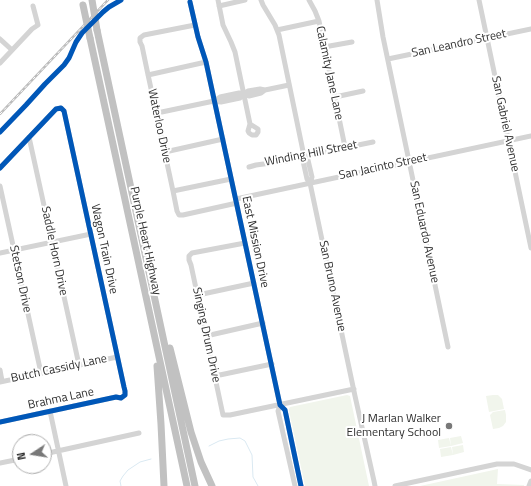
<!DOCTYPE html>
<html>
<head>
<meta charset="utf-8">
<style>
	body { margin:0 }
	#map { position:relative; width:531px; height:486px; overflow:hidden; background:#fff; font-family:"Titillium Web",sans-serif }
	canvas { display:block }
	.north { position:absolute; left:12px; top:434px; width:40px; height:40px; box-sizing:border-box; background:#fff; border:1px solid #acacac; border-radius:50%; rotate:258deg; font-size:11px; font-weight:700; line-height:16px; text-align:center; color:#2f2f2f }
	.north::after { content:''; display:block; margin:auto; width:14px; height:18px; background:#787878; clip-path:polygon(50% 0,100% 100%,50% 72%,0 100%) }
</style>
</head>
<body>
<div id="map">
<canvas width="531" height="486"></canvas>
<div class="north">N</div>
</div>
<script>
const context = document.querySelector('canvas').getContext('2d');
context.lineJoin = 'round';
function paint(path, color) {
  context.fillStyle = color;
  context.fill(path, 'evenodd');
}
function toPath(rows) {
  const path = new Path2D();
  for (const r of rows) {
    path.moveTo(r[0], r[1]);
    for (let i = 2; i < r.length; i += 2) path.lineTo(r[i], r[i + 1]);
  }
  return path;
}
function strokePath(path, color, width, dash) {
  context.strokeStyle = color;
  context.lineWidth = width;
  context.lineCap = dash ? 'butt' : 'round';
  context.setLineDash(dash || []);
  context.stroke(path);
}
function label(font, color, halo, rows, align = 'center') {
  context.font = font + ' "Titillium Web",sans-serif';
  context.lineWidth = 4;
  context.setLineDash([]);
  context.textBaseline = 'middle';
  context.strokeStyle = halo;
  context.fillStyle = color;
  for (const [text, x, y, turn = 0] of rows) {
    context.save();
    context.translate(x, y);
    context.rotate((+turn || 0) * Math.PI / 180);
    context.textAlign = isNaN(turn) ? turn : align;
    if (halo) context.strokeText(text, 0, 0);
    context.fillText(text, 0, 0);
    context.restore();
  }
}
const green = toPath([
	[347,395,350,396,369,486,305,486,289,411,289,409,290,407],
	[493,395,498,395,502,399,504,409,489,412,486,396],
	[505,410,506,415,506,422,503,426,499,428,493,429,490,415,493,412],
	[461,436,463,443,451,446,450,438],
	[449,438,451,446,439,448,438,440],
	[463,445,464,452,453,455,452,447],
	[451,447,453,455,441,457,440,449],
	[498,469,497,484,524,485,524,486,420,486]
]);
const stream = toPath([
	[209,446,219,441,228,439,240,438,245,441,252,455,253,477,258,486],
	[121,486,120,481,123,476,128,470,140,462,151,459]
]);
const minor = toPath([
	[218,0,223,25,231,42,235,52,250,124,248,131,249,133,252,135,256,135,258,132,258,129,250,124],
	[261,0,263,5,275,25,279,35,304,156,303,161,307,179,310,183],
	[309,0,315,11,319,21,345,147],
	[377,0,383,37,448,347],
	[479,0,531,248],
	[190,2,198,37,206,62,280,405,285,410,301,486],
	[219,6,245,0],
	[195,25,144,35,140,38,140,42,142,46,147,70,173,191,177,211,179,215,183,215,237,203],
	[277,30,319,21],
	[0,39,12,50],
	[324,47,352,42],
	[388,59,531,29],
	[0,63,32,29,38,25,33,6],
	[148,75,206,62],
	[335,97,363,91],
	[214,101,220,97,239,93,244,94,248,91,260,89,265,90],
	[157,113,214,101,221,102,240,98,244,94,249,96,261,93,265,90,289,85],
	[29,137,79,365],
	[165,152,223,139],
	[304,156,308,160,312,177,310,183,355,396,374,481,375,486],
	[249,167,256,165,286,161,304,156,373,142],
	[0,168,56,109,61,108,64,111,124,387,125,391,125,395,121,398,116,397,0,422],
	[0,186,41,373],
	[173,191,231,179],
	[236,199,531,136],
	[245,243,192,253,189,256,189,260,191,265,223,415,230,415,354,389],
	[0,253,91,234],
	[198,295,254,283],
	[206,336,263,323],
	[0,370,2,381],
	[215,376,272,364],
	[0,382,117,357],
	[280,405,278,411,295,486],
	[50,411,66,486],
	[44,454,139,433],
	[0,463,20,459],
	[395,486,497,464,514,464,531,470],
	[529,486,531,481]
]);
const highway = toPath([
	[97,30,195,486],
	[90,38,187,486],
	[170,348,191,432,201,462,212,486],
	[157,366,161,424,164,486]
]);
const rail = toPath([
	[0,114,108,0]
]);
const highwayBridge = toPath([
	[92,0,97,30],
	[83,5,90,38]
]);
const cycleway = toPath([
	[190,2,198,37,206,62,280,405,285,410,301,486],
	[0,132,26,105,45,84,64,65,69,58,76,42,82,33,103,12,109,7,121,0],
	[0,168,56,109,61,108,64,111,124,387,125,391,125,395,121,398,116,397,0,422]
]);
const markers = [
	[449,426,4,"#787878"]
];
const streetNames = [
	["San Leandro Street",459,44,-12],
	["Calamity Jane Lane",329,73,78],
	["San Gabriel Avenue",505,124,78],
	["Waterloo Drive",159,126,78],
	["Winding Hill Street",311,154,-11],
	["San Jacinto Street",383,167,-12],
	["San Eduardo Avenue",424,232,78],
	["Purple Heart Highway",145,241,78],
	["East Mission Drive",255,242,78],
	["Wagon Train Drive",104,249,78],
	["Saddle Horn Drive",54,251,78],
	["Stetson Drive",20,279,78],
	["San Bruno Avenue",332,286,78],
	["Singing Drum Drive",206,335,78],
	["Butch Cassidy Lane",59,369,-12],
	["Brahma Lane",61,399,-12]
];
const poiNames = [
	["J Marlan Walker",441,419],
	["Elementary School",441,433]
];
paint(green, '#f1f5ec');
strokePath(stream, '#dae9f2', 1);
strokePath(minor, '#d4d4d4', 5);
strokePath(highway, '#c1c1c1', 7);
strokePath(rail, '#bbb', 2.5);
strokePath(rail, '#fff', 1, [3]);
strokePath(highwayBridge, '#c1c1c1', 7);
strokePath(cycleway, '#0057b8', 5);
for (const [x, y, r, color] of markers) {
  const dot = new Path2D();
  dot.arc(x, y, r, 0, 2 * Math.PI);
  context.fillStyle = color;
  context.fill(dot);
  strokePath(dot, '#fff', 1.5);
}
label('12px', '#2f2f2f', '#fff', streetNames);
label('12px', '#2f2f2f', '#fff', poiNames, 'right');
</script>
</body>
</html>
